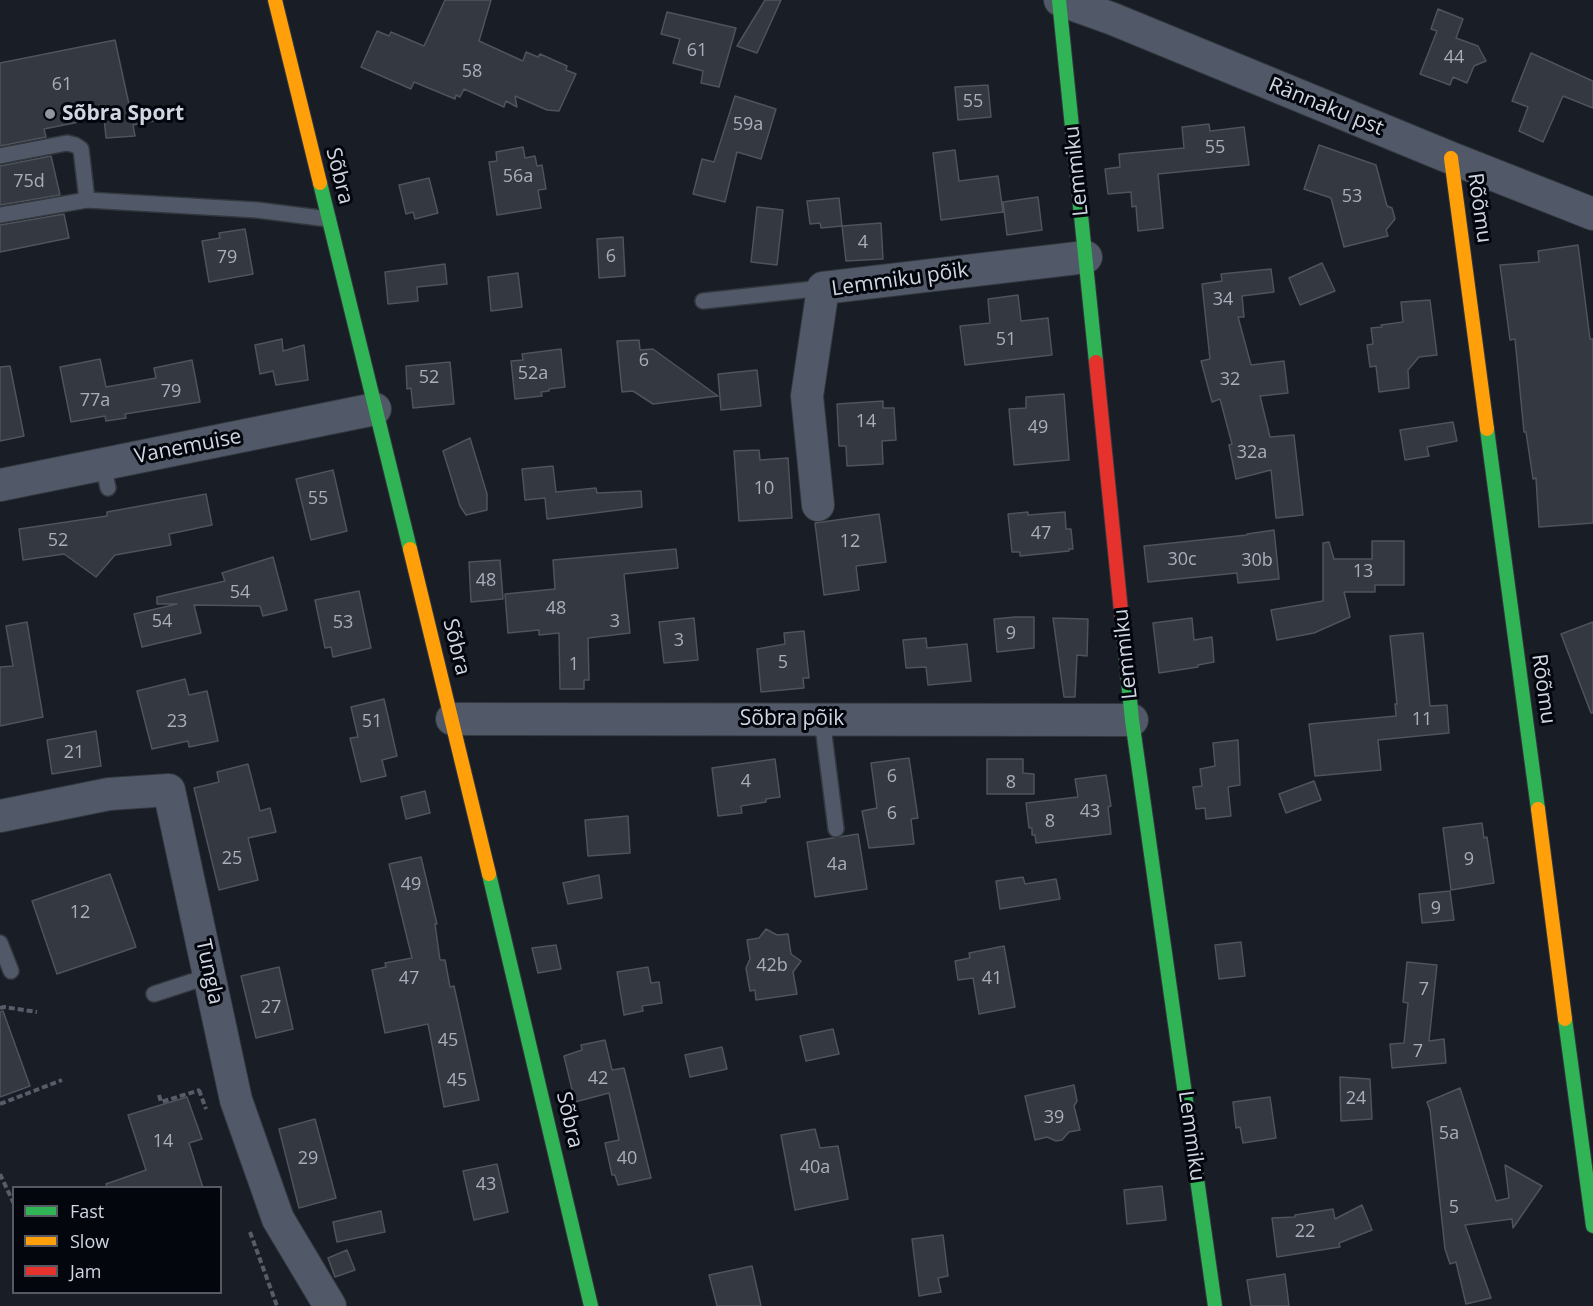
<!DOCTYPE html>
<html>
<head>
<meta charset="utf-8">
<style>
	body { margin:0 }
	#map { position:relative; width:1593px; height:1306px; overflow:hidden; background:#181d26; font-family:"Open Sans",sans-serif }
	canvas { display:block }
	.legend { position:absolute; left:12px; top:1186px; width:210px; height:108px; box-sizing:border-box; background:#04060d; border:2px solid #565962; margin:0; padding:8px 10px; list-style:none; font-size:18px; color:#d0d6e2 }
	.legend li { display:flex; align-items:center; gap:12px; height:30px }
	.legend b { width:30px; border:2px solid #565962 }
</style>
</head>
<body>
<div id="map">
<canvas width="1593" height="1306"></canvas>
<ul class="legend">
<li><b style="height:8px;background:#30b455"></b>Fast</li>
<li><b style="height:8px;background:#ff9f0a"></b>Slow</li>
<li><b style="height:8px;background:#e5322d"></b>Jam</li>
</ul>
</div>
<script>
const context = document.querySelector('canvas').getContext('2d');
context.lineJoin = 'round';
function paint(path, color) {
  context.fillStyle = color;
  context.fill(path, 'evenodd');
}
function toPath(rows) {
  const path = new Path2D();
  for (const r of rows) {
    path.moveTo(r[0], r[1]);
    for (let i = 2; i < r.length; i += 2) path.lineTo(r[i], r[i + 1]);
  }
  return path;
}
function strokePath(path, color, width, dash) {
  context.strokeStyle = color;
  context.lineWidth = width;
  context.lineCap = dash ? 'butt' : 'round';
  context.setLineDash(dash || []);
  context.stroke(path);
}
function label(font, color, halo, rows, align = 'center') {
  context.font = font + ' "Open Sans",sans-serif';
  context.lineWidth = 6;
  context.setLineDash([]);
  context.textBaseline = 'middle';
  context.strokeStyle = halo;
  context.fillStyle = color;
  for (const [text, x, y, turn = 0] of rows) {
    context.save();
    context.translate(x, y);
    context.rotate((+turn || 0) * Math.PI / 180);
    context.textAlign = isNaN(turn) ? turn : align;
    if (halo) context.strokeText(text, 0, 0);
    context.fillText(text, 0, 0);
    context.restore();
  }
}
const building = toPath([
	[445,0,491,0,479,41,523,61,526,52,538,57,540,54,567,66,566,70,576,74,559,111,547,110,515,96,517,107,506,101,504,107,464,89,460,97,456,95,455,99,414,82,411,89,361,67,377,31,389,36,391,32,424,46,445,0],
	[765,0,781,0,757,53,737,46,765,0],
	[1438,9,1463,19,1456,38,1478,46,1486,61,1474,66,1467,83,1453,77,1450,85,1420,74,1437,31,1431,29,1438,9],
	[667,12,736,28,719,87,701,83,703,71,673,63,680,39,661,34,667,12],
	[115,40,130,109,154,121,133,125,135,136,106,138,104,117,44,129,46,137,0,146,0,63,115,40],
	[1531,53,1593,81,1593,108,1563,96,1543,142,1519,131,1528,107,1512,101,1531,53],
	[988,85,991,117,958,120,955,87,988,85],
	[735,96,776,109,761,159,737,152,725,202,693,194,702,159,714,162,735,96],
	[1209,124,1210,131,1244,127,1249,165,1158,174,1163,228,1138,231,1136,206,1132,207,1131,192,1108,194,1105,169,1120,167,1119,154,1184,148,1182,127,1209,124],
	[1319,145,1376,165,1387,206,1392,208,1395,219,1386,230,1388,236,1344,247,1331,198,1304,189,1319,145],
	[523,147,525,158,535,156,537,166,542,165,546,189,538,190,541,208,497,215,489,162,497,161,496,152,523,147],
	[955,150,959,181,998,176,1003,212,941,220,933,153,955,150],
	[51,156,60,195,0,205,0,166,51,156],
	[429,178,438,213,415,219,413,212,406,214,399,185,429,178],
	[1038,197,1042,230,1007,235,1003,202,1038,197],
	[839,198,842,226,821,228,820,223,810,224,807,201,839,198],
	[757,207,783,210,777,265,751,262,757,207],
	[64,214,69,238,0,252,0,225,64,214],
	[881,223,883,259,846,261,842,226,881,223],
	[245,229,253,274,209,282,202,241,220,238,219,233,245,229],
	[623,237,625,276,599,278,597,239,623,237],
	[1578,245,1590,339,1593,339,1593,523,1539,527,1536,478,1533,479,1526,432,1524,432,1515,339,1510,340,1500,265,1539,262,1538,251,1578,245],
	[1322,263,1335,291,1300,305,1289,278,1322,263],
	[445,264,447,284,417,287,418,301,388,304,385,272,445,264],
	[1271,269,1274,292,1242,296,1244,317,1238,317,1251,365,1284,361,1288,393,1260,396,1270,437,1294,435,1303,515,1276,518,1271,470,1236,479,1229,445,1232,444,1220,399,1212,402,1201,361,1210,359,1202,284,1222,281,1221,274,1271,269],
	[518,273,522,307,491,311,488,277,518,273],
	[1018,295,1021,321,1048,318,1052,355,965,365,960,326,990,323,988,299,1018,295],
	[1430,300,1437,355,1419,357,1408,370,1409,388,1379,392,1376,366,1370,367,1367,345,1373,344,1371,328,1382,327,1381,325,1403,322,1401,302,1430,300],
	[282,339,283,351,304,345,308,380,276,385,273,371,260,374,255,345,282,339],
	[639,340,640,350,653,349,718,396,653,404,633,391,622,392,617,341,639,340],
	[561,349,565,387,549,389,549,391,541,392,542,396,515,399,511,361,523,360,522,354,561,349],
	[100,359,106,387,156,378,154,368,192,360,200,402,125,414,126,418,106,421,105,416,71,422,60,367,100,359],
	[450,362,454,404,413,408,411,388,407,389,406,366,450,362],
	[10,366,24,436,0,441,0,367,10,366],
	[757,370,761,406,721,410,718,374,757,370],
	[1064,394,1069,460,1014,465,1009,409,1026,408,1026,397,1064,394],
	[883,401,883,408,894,408,896,440,882,441,883,464,847,466,846,446,839,446,837,404,883,401],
	[1453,422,1457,441,1427,447,1429,456,1405,460,1400,430,1453,422],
	[470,438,487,494,487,510,466,515,460,506,443,451,470,438],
	[759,450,760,460,788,458,792,518,739,521,734,451,759,450],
	[553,466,556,492,596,488,597,493,641,491,642,507,547,519,545,498,525,500,522,469,553,466],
	[333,470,347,531,311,540,296,479,333,470],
	[206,494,212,525,169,534,171,545,115,555,96,577,64,554,23,560,19,529,107,516,107,512,206,494],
	[1028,512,1028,515,1065,512,1066,529,1071,529,1073,549,1069,549,1069,551,1020,556,1020,552,1012,552,1008,514,1028,512],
	[879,514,886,562,856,566,859,590,824,595,815,523,879,514],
	[1274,530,1279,579,1238,583,1237,573,1148,582,1144,546,1247,535,1247,534,1274,530],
	[1372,541,1404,541,1404,585,1375,585,1375,592,1344,592,1350,617,1314,633,1277,640,1271,610,1323,601,1323,543,1329,542,1334,559,1372,559,1372,541],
	[676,549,678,568,624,574,630,633,588,638,589,680,584,680,584,689,560,689,559,633,539,635,539,630,508,633,505,594,555,589,553,560,676,549],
	[273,557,287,610,263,616,260,606,194,605,201,633,142,647,134,614,177,604,157,604,157,597,225,581,222,573,273,557],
	[500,560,503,599,471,602,469,562,500,560],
	[359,591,371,648,333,657,331,647,325,648,315,600,359,591],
	[1015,617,1034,617,1034,648,997,652,994,619,1015,617],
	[694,618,698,660,664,663,659,622,694,618],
	[1053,618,1088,619,1087,656,1077,655,1075,697,1064,697,1053,618],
	[1192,618,1194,640,1212,637,1214,662,1198,665,1198,667,1159,673,1153,623,1192,618],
	[27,622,43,717,0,726,0,667,13,666,6,626,27,622],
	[1593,622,1593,713,1591,713,1561,634,1593,622],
	[804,631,809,678,803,678,804,688,761,692,757,649,785,644,784,633,804,631],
	[1423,633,1430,706,1447,705,1449,733,1378,740,1381,770,1315,776,1309,724,1396,716,1395,704,1397,704,1390,636,1423,633],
	[926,638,927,648,967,644,971,681,928,685,926,667,906,668,903,640,926,638],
	[185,679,189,695,207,691,218,741,189,747,188,741,152,749,137,691,185,679],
	[384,699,397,756,382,760,386,776,361,782,350,738,358,737,351,707,384,699],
	[96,731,101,766,52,774,47,740,96,731],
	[1238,740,1240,785,1228,787,1231,816,1206,819,1205,808,1196,809,1193,787,1202,786,1200,769,1215,766,1213,743,1238,740],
	[909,758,918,818,911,819,914,844,869,848,862,811,877,808,871,763,909,758],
	[775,759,780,797,766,799,766,802,741,806,742,813,718,816,712,768,775,759],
	[987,759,1023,759,1023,773,1034,774,1034,794,987,794,987,759],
	[248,764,260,811,270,808,276,832,248,838,258,880,219,890,194,788,219,782,217,772,248,764],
	[1106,775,1111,806,1108,807,1111,834,1036,843,1035,835,1032,835,1032,828,1029,828,1026,803,1078,797,1075,779,1106,775],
	[1314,781,1321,800,1286,813,1279,794,1314,781],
	[425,791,430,813,406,819,401,797,425,791],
	[628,816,630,853,588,856,585,820,628,816],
	[1482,823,1484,838,1487,837,1494,883,1451,890,1443,828,1482,823],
	[858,834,867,889,815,897,807,842,858,834],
	[421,857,437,924,435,924,440,960,445,960,450,987,454,986,479,1100,444,1107,428,1024,385,1033,372,970,386,967,385,963,412,958,389,864,421,857],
	[110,874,136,947,57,974,32,901,110,874],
	[599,875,602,898,568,904,563,883,599,875],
	[1023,877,1025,884,1056,879,1060,899,1000,909,996,881,1023,877],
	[1450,891,1454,920,1422,923,1419,894,1450,891],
	[766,929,777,935,788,934,791,954,801,961,793,972,797,994,756,1000,755,990,750,991,746,968,750,959,747,940,759,938,766,929],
	[1241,942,1245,976,1219,979,1215,945,1241,942],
	[556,945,561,969,538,973,532,948,556,945],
	[1004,946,1015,1007,979,1014,973,978,958,980,955,961,970,958,969,953,1004,946],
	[1407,962,1437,965,1429,1041,1444,1039,1446,1063,1392,1068,1390,1044,1404,1043,1408,1003,1403,1002,1407,962],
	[279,967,293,1029,256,1038,241,976,279,967],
	[648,967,651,983,659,982,662,1003,642,1006,643,1011,624,1015,617,972,648,967],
	[3,1011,30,1086,0,1097,0,1012,3,1011],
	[833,1029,839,1054,806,1061,800,1036,833,1029],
	[605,1040,612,1070,624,1068,651,1178,618,1185,615,1175,612,1175,605,1143,619,1140,609,1093,575,1102,564,1056,582,1050,581,1045,605,1040],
	[722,1047,727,1069,690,1077,685,1055,722,1047],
	[1340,1077,1370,1079,1372,1119,1341,1121,1340,1077],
	[1074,1085,1077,1101,1074,1106,1080,1130,1069,1132,1062,1140,1056,1141,1047,1137,1035,1140,1025,1096,1074,1085],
	[1460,1088,1496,1201,1509,1198,1505,1165,1542,1186,1513,1228,1512,1219,1465,1225,1491,1298,1466,1304,1456,1262,1450,1264,1445,1249,1430,1110,1427,1102,1460,1088],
	[187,1097,202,1139,189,1143,203,1188,107,1188,106,1184,146,1170,128,1115,187,1097],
	[1270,1097,1276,1138,1243,1143,1240,1127,1236,1128,1233,1102,1270,1097],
	[315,1119,336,1198,299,1208,279,1129,315,1119],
	[815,1129,820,1148,838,1146,848,1199,795,1210,781,1135,815,1129],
	[497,1164,508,1212,474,1220,463,1171,497,1164],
	[1162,1186,1166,1220,1127,1224,1124,1190,1162,1186],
	[1362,1205,1372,1230,1339,1243,1340,1247,1277,1257,1272,1218,1295,1217,1295,1215,1333,1209,1335,1219,1362,1205],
	[381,1211,385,1232,337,1242,333,1222,381,1211],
	[943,1235,948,1276,938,1278,941,1292,919,1296,912,1239,943,1235],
	[347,1250,355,1270,335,1277,328,1258,347,1250],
	[752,1266,761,1306,717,1306,709,1275,752,1266],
	[1285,1274,1289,1306,1251,1306,1247,1280,1285,1274]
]);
const path = toPath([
	[0,1008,4,1007,37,1012],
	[199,1090,206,1109],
	[159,1095,161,1102,200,1090],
	[0,1104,62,1080],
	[0,1174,14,1204],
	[250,1232,277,1306]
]);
const lane = toPath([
	[0,156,67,143,75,145,81,149,87,200],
	[0,215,87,200,257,210,328,219],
	[703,301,823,288],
	[103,464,108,488],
	[822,719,836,829],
	[0,943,11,971],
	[154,994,209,976]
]);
const street = toPath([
	[1060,0,1113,19,1451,158,1593,214],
	[0,485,375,409],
	[818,505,807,396,823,288,1086,257],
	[452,719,1132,720],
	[0,816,109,794,169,790,236,1100,278,1219,330,1306]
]);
const fast = toPath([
	[1059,0,1096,362],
	[320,183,410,549],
	[1487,429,1538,809],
	[1124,641,1132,720,1215,1306],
	[489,874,591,1306],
	[1565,1019,1593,1226]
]);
const slow = toPath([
	[275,0,320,183],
	[1451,158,1487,429],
	[410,549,489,874],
	[1538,809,1565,1019]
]);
const jam = toPath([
	[1096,362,1124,641]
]);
const markers = [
	[50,114,6,"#9095a0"]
];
const numberNames = [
	["61",697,51],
	["44",1454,58],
	["58",472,72],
	["61",62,85],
	["55",973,102],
	["59a",748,125],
	["55",1215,148],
	["56a",518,177],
	["75d",29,182],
	["53",1352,197],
	["4",863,243],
	["6",611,257],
	["79",227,258],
	["34",1223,300],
	["51",1006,340],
	["6",644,361],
	["52a",533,374],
	["52",429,378],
	["32",1230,380],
	["79",171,392],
	["77a",95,401],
	["14",866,422],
	["49",1038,428],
	["32a",1252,453],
	["10",764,489],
	["55",318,499],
	["47",1041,534],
	["52",58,541],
	["12",850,542],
	["30c",1182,560],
	["30b",1257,561],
	["13",1363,572],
	["48",486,581],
	["54",240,593],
	["48",556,609],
	["54",162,622],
	["3",615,622],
	["53",343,623],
	["9",1011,634],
	["3",679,641],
	["5",783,663],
	["1",574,665],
	["11",1422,720],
	["23",177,722],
	["51",372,722],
	["21",74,753],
	["6",892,777],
	["4",746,782],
	["8",1011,783],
	["43",1090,812],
	["6",892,814],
	["8",1050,822],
	["25",232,859],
	["9",1469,860],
	["4a",837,865],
	["49",411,885],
	["9",1436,909],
	["12",80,913],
	["42b",772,966],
	["47",409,979],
	["41",992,979],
	["7",1424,990],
	["27",271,1008],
	["45",448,1041],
	["7",1418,1052],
	["42",598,1079],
	["45",457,1081],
	["24",1356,1099],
	["39",1054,1118],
	["5a",1449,1134],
	["14",163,1142],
	["29",308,1159],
	["40",627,1159],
	["40a",815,1168],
	["43",486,1185],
	["5",1454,1208],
	["22",1305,1232]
];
const streetNames = [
	["Rännaku pst",1326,107,22],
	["Lemmiku",1077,171,-96],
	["Sõbra",339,176,76],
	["Rõõmu",1479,208,82],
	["Lemmiku põik",900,280,-8],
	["Vanemuise",188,447,-11],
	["Sõbra",456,647,76],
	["Lemmiku",1126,654,-96],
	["Rõõmu",1543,689,82],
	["Sõbra põik",792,719],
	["Tungla",209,972,78],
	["Sõbra",569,1120,77],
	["Lemmiku",1191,1136,82]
];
const poiNames = [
	["Sõbra Sport",62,114]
];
paint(building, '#343840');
strokePath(building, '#4f535b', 1.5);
strokePath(lane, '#33383f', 18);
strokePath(street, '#33383f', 34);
strokePath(fast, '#33383f', 16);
strokePath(slow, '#33383f', 16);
strokePath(jam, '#33383f', 16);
strokePath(path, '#575d68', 4, [6, 3]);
strokePath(lane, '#515968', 15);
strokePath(street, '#515968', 32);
strokePath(fast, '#30b455', 14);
strokePath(slow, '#ff9f0a', 14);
strokePath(jam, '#e5322d', 14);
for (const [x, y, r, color] of markers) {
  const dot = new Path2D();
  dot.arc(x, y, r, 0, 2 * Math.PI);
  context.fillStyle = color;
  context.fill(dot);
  strokePath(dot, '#04060d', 2);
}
label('18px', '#a9aeba', null, numberNames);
label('21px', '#d0d6e2', '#04060d', streetNames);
label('bold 21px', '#d0d6e2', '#04060d', poiNames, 'left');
</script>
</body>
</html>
